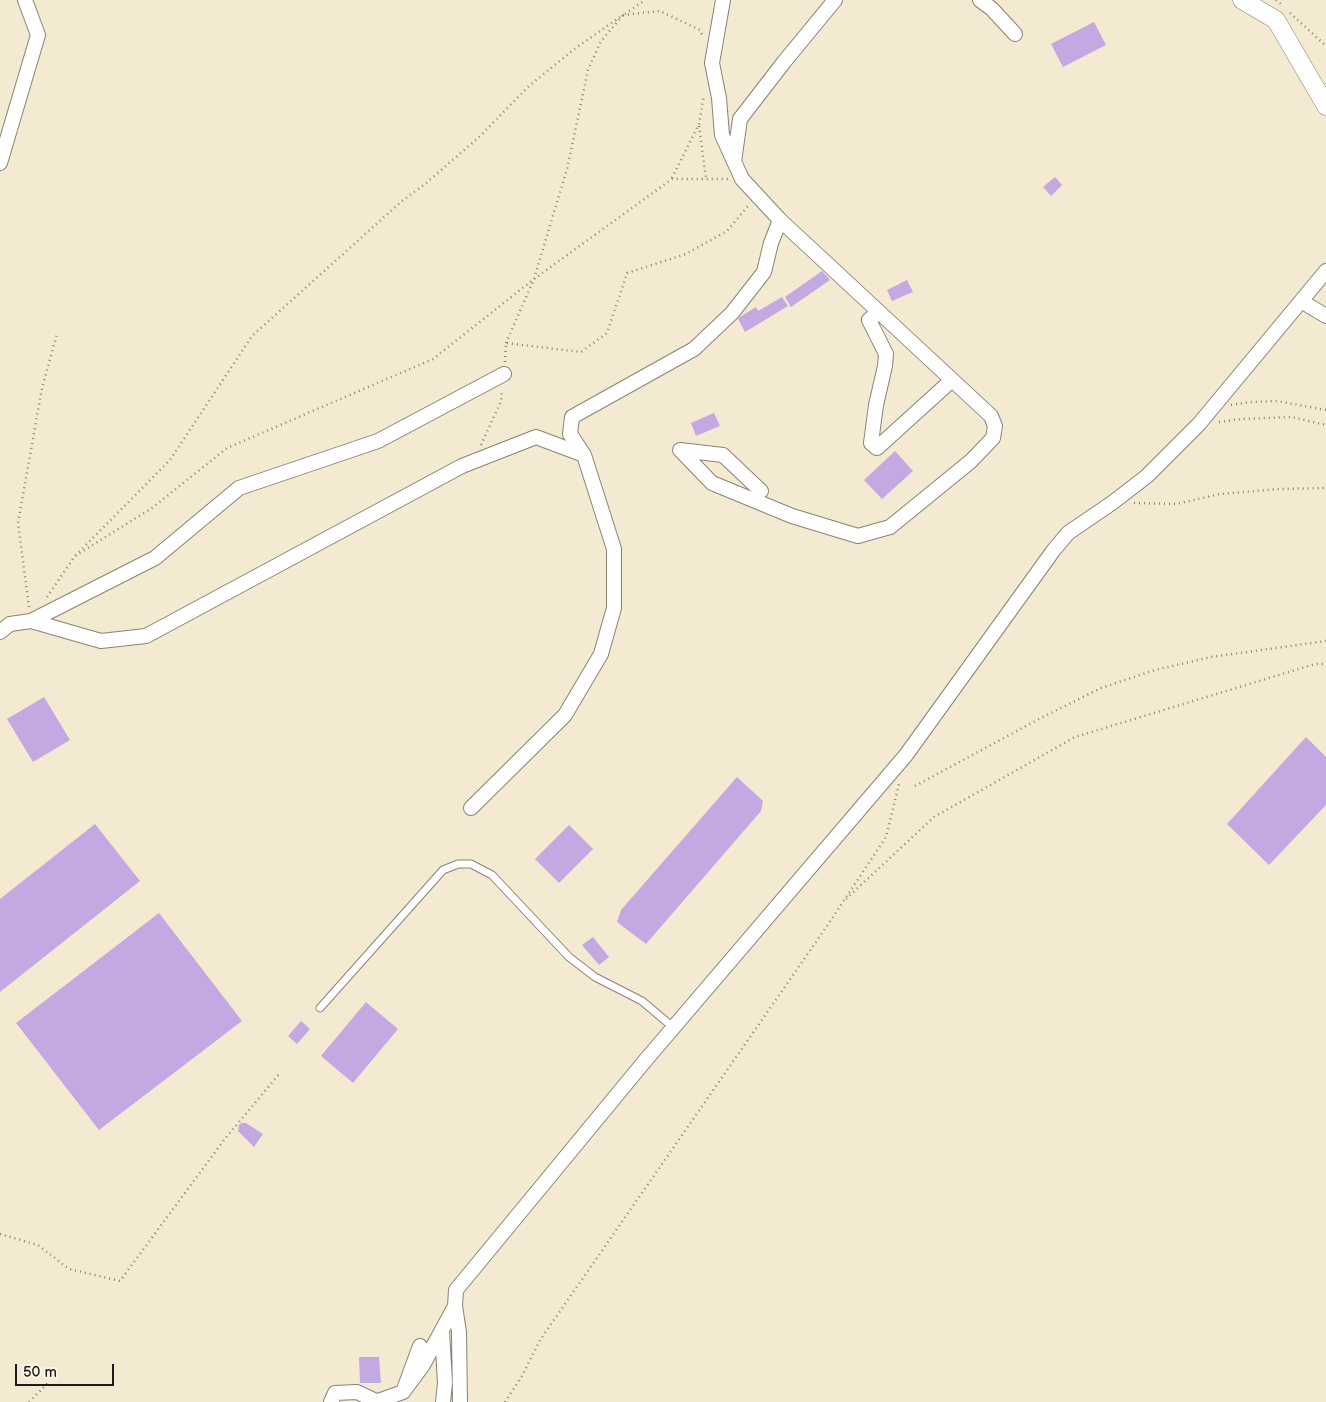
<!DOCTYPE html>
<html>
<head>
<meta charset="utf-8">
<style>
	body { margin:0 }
	#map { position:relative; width:1326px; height:1402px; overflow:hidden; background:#f3ead1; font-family:"Balsamiq Sans",sans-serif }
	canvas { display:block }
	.scale { position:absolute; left:15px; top:1364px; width:99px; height:22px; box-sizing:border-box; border:2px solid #1c1c1c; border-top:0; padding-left:6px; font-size:15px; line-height:18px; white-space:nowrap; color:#1c1c1c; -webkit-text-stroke:4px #fcf5e5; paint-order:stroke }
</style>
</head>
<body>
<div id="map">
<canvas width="1326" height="1402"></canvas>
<div class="scale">50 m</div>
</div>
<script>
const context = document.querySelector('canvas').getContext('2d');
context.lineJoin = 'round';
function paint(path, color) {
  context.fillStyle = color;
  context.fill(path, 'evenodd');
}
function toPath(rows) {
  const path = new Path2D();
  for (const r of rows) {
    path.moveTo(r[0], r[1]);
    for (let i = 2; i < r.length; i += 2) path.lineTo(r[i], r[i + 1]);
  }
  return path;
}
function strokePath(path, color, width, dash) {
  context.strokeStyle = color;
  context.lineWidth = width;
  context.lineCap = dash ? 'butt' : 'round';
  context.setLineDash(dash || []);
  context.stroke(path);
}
const building = toPath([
	[1094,22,1106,45,1063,67,1051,44],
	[1055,177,1062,185,1051,196,1043,187],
	[822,271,830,280,791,307,785,297],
	[907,280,913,292,892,301,887,290],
	[782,297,788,306,745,332,738,319,740,317,756,307,758,311],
	[714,413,720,426,696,436,691,423],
	[895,451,913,471,882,499,864,480],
	[44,697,70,740,33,762,7,719],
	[1306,737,1326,757,1326,805,1269,865,1227,824],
	[737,777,763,801,761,811,646,944,617,922,621,910],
	[95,824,140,881,0,992,0,899],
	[569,825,593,849,559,883,535,859],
	[159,913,242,1021,99,1130,16,1023],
	[593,937,609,957,599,965,582,945],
	[366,1002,398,1029,353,1083,321,1056],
	[301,1021,310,1029,297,1044,288,1036],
	[242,1123,246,1123,263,1134,254,1147,238,1131,239,1125],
	[359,1357,379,1357,381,1383,360,1383]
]);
const path = toPath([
	[1276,0,1281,4],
	[1290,13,1326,46],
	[625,14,645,0],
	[623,15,660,11,700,30,703,37],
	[699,126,706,179],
	[672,178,699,124,704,95],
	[506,343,534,279,672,179,728,179],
	[505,362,506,343,581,352,607,333,627,273,686,254,727,231,748,206],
	[1231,405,1250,402,1277,401,1326,410],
	[1219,422,1241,419,1291,417,1326,425],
	[481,445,501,401,502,390],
	[1134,503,1176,504,1220,494,1279,489,1326,488],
	[47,597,75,556,152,508,227,448,433,359,534,279,567,169,588,70,601,41,623,15,573,50,529,86,478,138,425,184,402,201,252,336,170,460,75,556],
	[29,607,18,523,42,388,57,334],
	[915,786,1039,719,1101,688,1155,670,1211,657,1326,641],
	[846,899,934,817,1075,737,1315,664,1326,664],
	[0,1234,38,1245,69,1269,120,1281,224,1140,280,1073],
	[29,1402,48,1383],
	[505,1402,522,1376,540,1340,827,926,886,837,899,784]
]);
const service = toPath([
	[320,1008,443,870,458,864,471,864,492,875,569,957,595,977,642,1001,674,1028]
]);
const minor = toPath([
	[723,0,712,63,719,98,722,135,742,179,780,220,991,416,995,426,993,438,971,461,890,527,858,536,792,516,712,483,680,450,723,455,761,491],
	[980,0,992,9,1015,34],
	[734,162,740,119,784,62,835,0],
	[0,163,38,35,25,0],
	[1301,301,1326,316],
	[878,312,869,320,886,354,885,366,876,405,871,443,877,448,952,380],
	[31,621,155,558,239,488,378,441,504,374],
	[0,632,10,624,31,621,101,641,146,636,462,466,536,437,584,455],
	[471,808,565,715,601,654,614,608,614,549,584,455,570,434,572,417,694,349,732,313,764,272,771,243,780,220],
	[455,1306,459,1332,460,1402],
	[442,1331,445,1383,443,1402],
	[403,1392,423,1365,455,1306,456,1290,644,1062,906,755,1053,551,1068,533,1112,503,1147,476,1199,424,1326,271],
	[331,1402,335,1393,357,1392,376,1401],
	[375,1402,403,1392,420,1346]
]);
const tertiary = toPath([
	[1242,0,1276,20,1326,106]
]);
paint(building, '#c2a9e1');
strokePath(service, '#888376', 9);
strokePath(minor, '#888376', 16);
strokePath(tertiary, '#888376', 19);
strokePath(path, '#888376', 2.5, [1, 4]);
strokePath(service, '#fff', 7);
strokePath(minor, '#fff', 14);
strokePath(tertiary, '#fff', 18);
</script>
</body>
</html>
